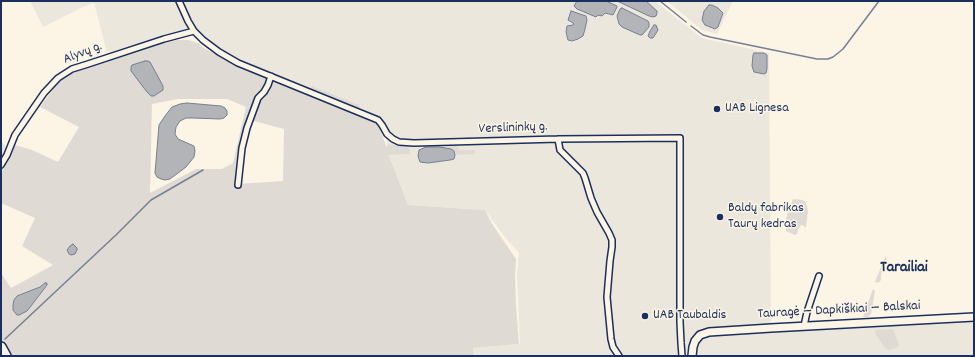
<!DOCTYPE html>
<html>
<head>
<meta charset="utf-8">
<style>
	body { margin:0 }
	#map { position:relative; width:975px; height:357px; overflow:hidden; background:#fcf5e5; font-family:Dekko,sans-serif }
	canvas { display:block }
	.frame { position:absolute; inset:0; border:2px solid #1b2f5e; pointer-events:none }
</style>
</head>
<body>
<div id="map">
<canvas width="975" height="357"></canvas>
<div class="frame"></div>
</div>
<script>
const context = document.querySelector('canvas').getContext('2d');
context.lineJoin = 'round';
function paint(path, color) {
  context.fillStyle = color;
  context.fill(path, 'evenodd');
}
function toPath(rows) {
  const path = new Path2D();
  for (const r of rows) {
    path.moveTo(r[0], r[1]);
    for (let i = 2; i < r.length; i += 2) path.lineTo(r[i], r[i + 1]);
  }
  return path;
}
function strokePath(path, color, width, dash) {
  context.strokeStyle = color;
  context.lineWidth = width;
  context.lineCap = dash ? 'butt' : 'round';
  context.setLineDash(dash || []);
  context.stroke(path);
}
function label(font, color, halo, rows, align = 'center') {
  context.font = font + ' Dekko,sans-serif';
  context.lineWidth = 3;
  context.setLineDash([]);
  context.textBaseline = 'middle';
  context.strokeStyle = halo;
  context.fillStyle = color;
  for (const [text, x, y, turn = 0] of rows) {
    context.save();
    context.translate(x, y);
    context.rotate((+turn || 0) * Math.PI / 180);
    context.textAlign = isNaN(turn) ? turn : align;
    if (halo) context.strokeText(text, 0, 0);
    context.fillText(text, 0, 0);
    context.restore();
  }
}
const built = toPath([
	[30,1,655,1,702,38,769,53,771,325,715,328,700,331,693,336,692,338,689,345,689,356,474,356,473,348,520,344,517,275,519,253,504,236,485,210,408,205,387,149,387,134,378,120,238,63,190,31,184,31,167,34,107,53,94,3,83,7,43,27],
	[667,1,733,1,717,34,702,30],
	[1,140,11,154,1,174],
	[974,320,974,356,696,356,697,346,699,342,705,337,714,335,831,327]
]);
const green = toPath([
	[177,40,188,40,198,43,204,48,234,65,373,121,378,125,387,148,387,144,408,147,410,149,410,154,389,155,408,205,485,210,492,224,516,259,515,277,516,306,519,344,473,348,474,356,10,356,1,340,1,273,11,288,53,265,22,246,35,218,1,203,1,174,8,161,15,145,32,150,58,162,79,127,40,107,59,81,67,76,75,72,159,44],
	[178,99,227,99,246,107,233,163,222,169,196,169,150,193,152,104],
	[250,120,284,129,283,181,238,184],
	[45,283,47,284,47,285,31,306,27,311,13,305,14,300,17,296,40,287],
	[312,86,359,105,360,106,358,108,311,89,311,87],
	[455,145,458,147,459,150,475,150,475,154,456,155,455,151,447,147,448,146],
	[793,199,803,200,806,203,808,211,806,227,805,228,804,226,801,225,798,230,797,234,795,235,786,231,786,218],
	[885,257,887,258,881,274,881,280,878,283,875,282],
	[873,289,875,291,871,314,868,317,863,317],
	[893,329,899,345,898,347,893,349,889,350,886,349,876,335,875,330]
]);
const water = toPath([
	[577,1,606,1,617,6,617,7,613,15,605,13,602,16,598,15,596,17,577,9,574,6,577,1],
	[617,1,646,1,657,11,657,13,656,16,653,17,649,16,617,1],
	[709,5,712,5,718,8,723,13,718,27,715,29,705,25,702,20,704,11,709,5],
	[622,8,648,21,649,23,649,27,642,35,640,35,622,27,619,24,617,16,620,9,622,8],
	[571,11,586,16,587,20,585,29,583,36,578,39,572,41,568,40,566,32,567,26,573,25,574,24,573,23,568,20,571,11],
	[654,25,656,25,658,30,653,38,650,38,648,36,650,31,654,25],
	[754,53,764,53,767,55,767,69,766,73,764,74,754,72,752,66,753,55,754,53],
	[145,61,148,61,150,62,163,86,163,90,154,96,151,96,147,92,131,71,131,67,132,65,145,61],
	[187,103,221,106,225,108,227,111,227,115,224,118,220,119,193,118,186,118,180,121,176,127,175,134,178,139,194,146,195,151,194,157,186,167,170,179,165,180,161,179,157,177,155,173,159,125,165,116,172,107,180,104,187,103],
	[426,147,440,147,451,149,454,151,455,155,454,159,450,160,428,163,420,162,418,156,419,150,426,147],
	[73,244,77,248,77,250,75,254,71,255,69,254,67,250,70,246,73,244],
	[45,283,47,283,47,285,31,306,27,311,19,315,17,315,13,310,13,305,14,300,17,296,22,294,40,287,45,283]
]);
const stream = toPath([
	[660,1,686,22],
	[691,26,703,35,710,37,817,59,828,59,833,57,843,49,879,1],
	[5,339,117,234,151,200,203,170]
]);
const street = toPath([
	[179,1,188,21,194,31,203,40,219,52,238,63,378,120,382,125,387,134,393,139,399,142,414,143,558,139,680,138,680,322,681,343,682,356],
	[558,139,560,150,583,173,585,178,591,198,597,212,609,233,612,240,612,247,610,261,607,297,611,339,613,347,619,356],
	[1,165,7,155,15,135,44,93,58,78,72,69,88,64,164,39,194,31],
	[238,185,242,148,247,128,258,98,264,92,268,85,271,76],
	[804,326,807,312,819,276]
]);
const secondary = toPath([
	[692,356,693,347,695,341,700,335,709,332,771,328,974,317]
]);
const highway = toPath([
	[1,347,6,356]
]);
const markers = [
	[717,109,4,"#1b2f5e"],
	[720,217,4,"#1b2f5e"],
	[645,316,4,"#1b2f5e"]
];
const streetNames = [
	["Alyvų g.",83,54,-21],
	["Verslininkų g.",513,129,-2],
	["Tauragė — Dapkiškiai — Balskai",839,311,-3]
];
const poiNames = [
	["UAB Lignesa",725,109],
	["Baldų fabrikas",728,209],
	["Taurų kedras",728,225],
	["UAB Taubaldis",653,316]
];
const quarterNames = [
	["Tarailiai",904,269]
];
paint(built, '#ece7dc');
paint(green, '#dfdbd4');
paint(water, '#b2b4b8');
strokePath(water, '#767f94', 1);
strokePath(stream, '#767f94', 1.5);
strokePath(street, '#1b2f5e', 8);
strokePath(secondary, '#1b2f5e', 10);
strokePath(highway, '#1b2f5e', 12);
strokePath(street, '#fcf5e5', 5);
strokePath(secondary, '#fcf5e5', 7);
strokePath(highway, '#fcf5e5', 9);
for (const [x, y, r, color] of markers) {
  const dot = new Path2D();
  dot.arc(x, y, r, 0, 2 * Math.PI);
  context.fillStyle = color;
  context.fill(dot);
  strokePath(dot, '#fcf5e5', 1.5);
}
label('14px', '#1b2f5e', '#fcf5e5', streetNames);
label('14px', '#1b2f5e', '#fcf5e5', poiNames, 'left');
label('bold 16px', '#1b2f5e', '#fcf5e5', quarterNames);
</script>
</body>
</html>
